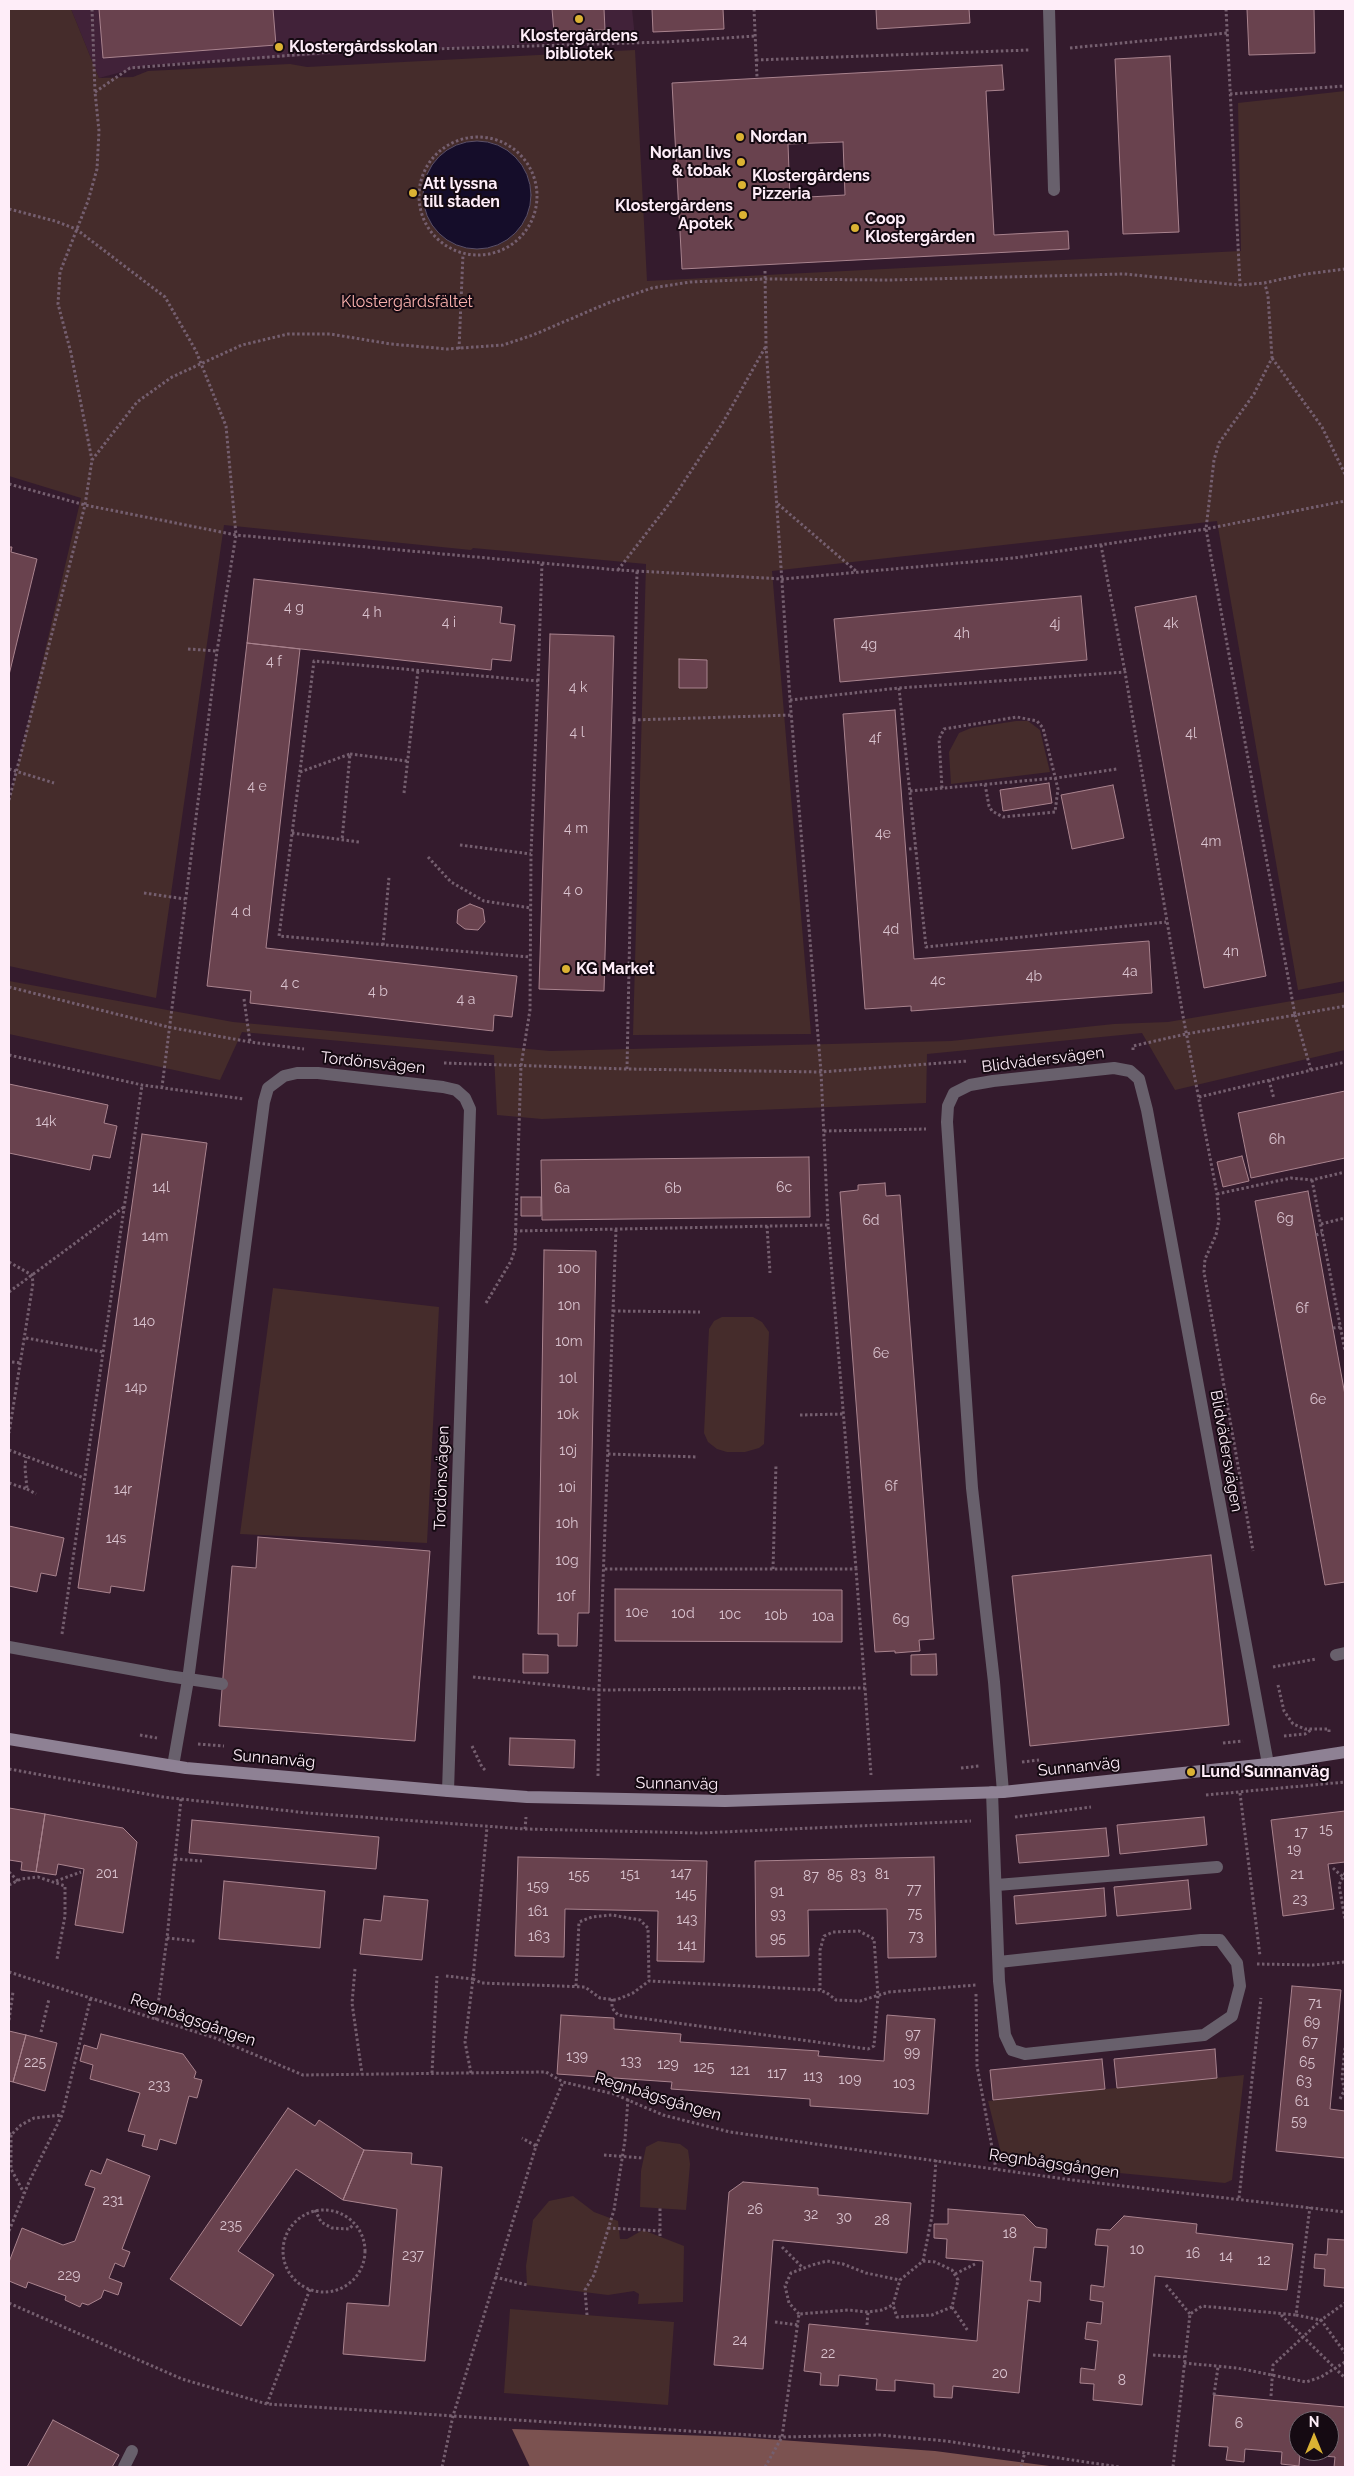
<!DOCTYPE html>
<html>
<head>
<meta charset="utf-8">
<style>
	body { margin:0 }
	#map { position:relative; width:1354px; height:2476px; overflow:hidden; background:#341b2d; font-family:Raleway,sans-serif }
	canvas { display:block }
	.frame { position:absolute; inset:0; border:10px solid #feedf8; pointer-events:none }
	.north { position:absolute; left:1289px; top:2411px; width:50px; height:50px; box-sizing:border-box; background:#150a12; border:1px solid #72656e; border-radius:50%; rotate:0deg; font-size:14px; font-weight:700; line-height:20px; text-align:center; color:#feedf8 }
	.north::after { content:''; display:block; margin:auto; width:18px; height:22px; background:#dbb233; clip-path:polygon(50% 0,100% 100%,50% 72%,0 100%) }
</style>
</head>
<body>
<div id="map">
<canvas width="1354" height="2476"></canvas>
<div class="frame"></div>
<div class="north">N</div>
</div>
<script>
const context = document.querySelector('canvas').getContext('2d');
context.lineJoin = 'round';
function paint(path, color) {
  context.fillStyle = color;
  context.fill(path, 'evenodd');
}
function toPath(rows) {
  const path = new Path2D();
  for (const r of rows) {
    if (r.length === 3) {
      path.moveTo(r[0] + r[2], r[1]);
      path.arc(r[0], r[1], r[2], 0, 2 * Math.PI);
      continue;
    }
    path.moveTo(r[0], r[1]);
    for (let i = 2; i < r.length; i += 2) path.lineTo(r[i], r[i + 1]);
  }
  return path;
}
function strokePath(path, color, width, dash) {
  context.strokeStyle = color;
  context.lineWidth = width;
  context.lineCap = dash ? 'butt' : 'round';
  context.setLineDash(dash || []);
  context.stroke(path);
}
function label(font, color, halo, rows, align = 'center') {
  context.font = font + ' Raleway,sans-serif';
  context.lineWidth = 4;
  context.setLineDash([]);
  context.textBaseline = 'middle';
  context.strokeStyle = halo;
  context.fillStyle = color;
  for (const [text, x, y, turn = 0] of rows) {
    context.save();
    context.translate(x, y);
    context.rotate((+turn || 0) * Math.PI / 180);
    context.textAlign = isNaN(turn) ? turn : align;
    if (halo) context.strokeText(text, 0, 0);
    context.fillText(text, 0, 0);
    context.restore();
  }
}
const built = toPath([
	[71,9,632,9,635,38,148,65,99,78]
]);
const green = toPath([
	[9,9,71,9,99,78,133,77,148,71,290,64,307,67,635,50,647,281,1241,251,1238,103,1345,91,1345,981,1298,990,1217,521,772,571,811,1034,633,1035,646,564,473,548,471,550,224,525,156,998,9,966,9,804,81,498,9,476],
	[1016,721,1028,721,1040,730,1050,772,951,784,949,752,959,733,971,728],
	[9,981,233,1022,550,1051,951,1041,1114,1024,1168,1022,1345,992,1345,1050,1175,1090,1142,1033,927,1054,926,1103,542,1119,497,1115,494,1055,242,1032,220,1080,9,1034],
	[273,1288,439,1307,427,1543,240,1534],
	[722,1317,753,1317,762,1322,769,1332,764,1444,759,1448,745,1452,727,1452,717,1449,708,1442,704,1433,709,1329,714,1321],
	[1244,2075,1232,2180,1225,2183,1013,2163,1004,2157,1000,2149,988,2101],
	[658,2141,680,2144,688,2150,690,2164,686,2210,640,2207,641,2171,646,2147],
	[573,2196,594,2212,618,2221,620,2239,627,2239,643,2230,684,2246,683,2302,638,2304,639,2294,634,2291,608,2295,527,2285,526,2266,533,2220,549,2201],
	[510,2309,674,2322,668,2405,504,2393]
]);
const forest = toPath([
	[512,2429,738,2437,935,2451,1057,2467,530,2467]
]);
const water = toPath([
	[477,195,54]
]);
const building = toPath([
	[99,9,273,9,276,45,103,58,99,9],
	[552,9,604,9,605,30,554,32,552,9],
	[652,9,723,9,724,29,653,32,652,9],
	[876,9,969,9,970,23,877,29,876,9],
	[1247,9,1314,9,1315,53,1249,55,1247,9],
	[1170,56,1179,232,1123,234,1115,59,1170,56],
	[1002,65,1004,90,986,91,994,235,1068,231,1069,249,682,269,672,83,1002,65],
	[843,142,845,195,790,198,788,144,843,142],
	[9,547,12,547,11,552,37,559,9,675,9,547],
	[254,579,502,607,500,623,515,625,511,661,492,659,491,670,247,643,254,579],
	[1081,596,1087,660,840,682,834,619,1081,596],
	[1196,596,1266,976,1204,988,1135,607,1196,596],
	[550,634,614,636,604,991,539,989,550,634],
	[247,643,300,649,266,948,517,976,512,1017,494,1015,493,1031,250,1003,251,991,207,986,247,643],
	[679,659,707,660,707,688,679,688,679,659],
	[895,710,914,959,1149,941,1152,993,911,1011,911,1006,865,1009,843,714,895,710],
	[1049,783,1052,803,1003,811,1000,790,1049,783],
	[1113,785,1124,838,1072,849,1061,795,1113,785],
	[470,904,483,909,485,922,478,930,465,929,457,923,458,910,470,904],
	[9,1084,108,1105,104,1123,117,1126,110,1158,93,1155,90,1170,9,1153,9,1084],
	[1345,1091,1345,1158,1251,1178,1238,1113,1345,1091],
	[142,1134,207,1143,144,1591,111,1586,110,1593,78,1588,142,1134],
	[1242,1156,1249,1181,1223,1187,1217,1162,1242,1156],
	[809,1157,810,1217,542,1220,541,1160,809,1157],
	[885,1183,886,1196,900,1195,934,1639,919,1640,920,1651,895,1653,895,1651,875,1652,840,1192,858,1190,858,1185,885,1183],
	[1308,1191,1345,1395,1345,1582,1325,1585,1255,1201,1308,1191],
	[521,1197,541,1197,541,1216,521,1216,521,1197],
	[544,1250,596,1251,589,1613,578,1613,577,1646,558,1646,558,1634,538,1634,544,1250],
	[9,1526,64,1538,56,1576,41,1573,37,1592,9,1586,9,1526],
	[258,1537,430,1551,415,1741,219,1726,232,1566,256,1568,258,1537],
	[1211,1555,1229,1725,1030,1746,1012,1576,1211,1555],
	[615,1589,842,1590,842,1642,615,1641,615,1589],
	[523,1654,548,1655,548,1673,523,1673,523,1654],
	[936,1654,937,1675,911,1675,911,1655,936,1654],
	[510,1738,575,1740,574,1768,509,1765,510,1738],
	[9,1808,45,1814,36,1872,21,1870,22,1862,9,1860,9,1808],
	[1345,1811,1345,1862,1328,1864,1334,1909,1283,1916,1271,1820,1345,1811],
	[45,1814,123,1828,137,1842,123,1933,75,1925,84,1869,58,1864,56,1875,36,1872,45,1814],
	[1204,1817,1207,1845,1120,1854,1117,1825,1204,1817],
	[192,1820,379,1837,376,1869,189,1853,192,1820],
	[1106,1828,1109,1856,1019,1863,1016,1835,1106,1828],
	[518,1857,707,1861,704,1962,657,1961,658,1911,565,1909,564,1957,515,1956,518,1857],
	[934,1857,936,1957,888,1958,887,1909,808,1910,809,1956,756,1957,755,1861,934,1857],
	[1188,1880,1191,1909,1117,1916,1114,1887,1188,1880],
	[224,1881,325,1891,320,1948,219,1939,224,1881],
	[1104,1888,1106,1916,1016,1924,1014,1896,1104,1888],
	[384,1896,428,1900,422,1960,360,1954,364,1919,381,1921,384,1896],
	[1292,1986,1341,1990,1330,2109,1345,2111,1345,2158,1276,2151,1292,1986],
	[561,2015,614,2018,614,2029,681,2034,680,2042,819,2051,818,2056,884,2061,887,2015,935,2019,928,2114,810,2106,810,2099,671,2089,672,2082,557,2074,561,2015],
	[9,2031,26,2035,13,2082,9,2081,9,2031],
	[101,2034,183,2054,196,2072,194,2078,202,2080,197,2098,189,2096,176,2144,160,2139,157,2150,142,2146,145,2135,128,2131,140,2093,90,2079,93,2065,80,2061,84,2045,97,2049,101,2034],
	[26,2035,57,2043,45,2091,13,2082,26,2035],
	[1215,2049,1217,2078,1117,2088,1114,2059,1215,2049],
	[1102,2059,1105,2089,993,2100,990,2070,1102,2059],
	[288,2108,315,2126,319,2120,364,2150,343,2200,296,2169,238,2251,274,2275,241,2326,170,2279,288,2108],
	[364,2150,412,2153,411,2164,442,2167,425,2361,343,2354,347,2303,389,2306,397,2209,343,2200,364,2150],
	[107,2159,150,2176,122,2249,130,2252,124,2267,115,2263,109,2278,122,2283,118,2295,104,2290,101,2298,88,2305,82,2303,80,2307,65,2300,66,2296,28,2282,26,2288,9,2281,9,2262,22,2228,63,2245,75,2241,95,2188,85,2185,91,2170,101,2174,107,2159],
	[743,2182,818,2188,818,2195,911,2203,907,2253,773,2240,763,2369,714,2365,729,2192,743,2182],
	[948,2209,1024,2215,1036,2227,1047,2229,1046,2248,1034,2247,1030,2281,1041,2282,1040,2302,1028,2300,1019,2393,953,2386,952,2398,934,2397,934,2384,895,2380,895,2391,876,2390,877,2379,839,2375,838,2386,820,2385,821,2373,804,2371,809,2324,977,2341,983,2261,946,2258,947,2239,934,2238,934,2224,948,2224,948,2209],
	[1124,2216,1197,2224,1196,2233,1293,2244,1287,2290,1155,2276,1142,2405,1093,2400,1094,2384,1080,2383,1081,2368,1095,2370,1098,2341,1085,2339,1087,2322,1101,2324,1103,2302,1090,2300,1091,2285,1104,2287,1108,2246,1095,2245,1097,2229,1110,2230,1124,2216],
	[1328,2239,1345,2240,1345,2288,1324,2286,1325,2269,1314,2268,1315,2254,1327,2255,1328,2239],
	[1214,2395,1345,2407,1345,2467,1334,2467,1335,2457,1300,2454,1299,2466,1281,2464,1282,2452,1245,2449,1244,2462,1226,2460,1228,2447,1209,2446,1214,2395],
	[1299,2421,1329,2421,1329,2451,1299,2451,1299,2421],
	[53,2420,119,2455,112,2467,27,2467,53,2420]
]);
const path = toPath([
	[92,9,95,92,99,131,97,169,88,201,60,272,58,304,71,353,92,460],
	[754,9,757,77],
	[1226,9,1240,285],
	[1070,48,1227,33],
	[756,60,1029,50],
	[95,92,130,68,332,52,665,42,755,36],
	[1230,94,1345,86],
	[478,196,59],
	[9,209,55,221,76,229,165,297,196,351,226,426,236,535,217,651,162,1087],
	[765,271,766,346,790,700,821,1072,828,1225],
	[459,349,463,254],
	[1272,358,1322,427,1345,474],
	[9,484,85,505,236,535,618,570,783,579,1014,558,1206,529,1345,501],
	[778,504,857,572],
	[1101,545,1125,672],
	[618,570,672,500,722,424,766,346],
	[188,649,217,651],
	[538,681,542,563],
	[899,688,926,947,1166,922],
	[790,700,899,688,1125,672,1183,1016,1217,1194,1219,1220,1216,1235,1205,1259,1204,1272,1253,1551],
	[633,720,792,715],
	[350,754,407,761],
	[9,769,54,783],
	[300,772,350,754,342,840],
	[942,788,939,739,944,729,1017,717,1037,721,1043,728,1058,789,1055,812,1003,817,992,811,989,806,985,784],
	[910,791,1056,778,1117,769],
	[404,793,418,670],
	[9,800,85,505,92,460,137,402,172,377,242,345,288,334,330,334,391,344,447,349,503,345,533,335,608,303,652,288,690,282,765,279,889,280,1124,274,1240,285,1264,283,1306,274,1345,269],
	[292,833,359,842],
	[460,845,531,854],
	[909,849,916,848],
	[428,857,451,882,484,901,531,908],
	[144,893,185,899],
	[383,945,389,877],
	[9,987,168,1027,250,1042,304,1049],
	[244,999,250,1042],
	[1133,1050,1133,1046,1186,1034,1295,1015,1206,529,1214,460,1219,443,1254,394,1272,358,1268,296,1265,284],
	[9,1055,142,1085,244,1099],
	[444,1063,627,1069,821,1072,968,1061],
	[627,1069,637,571],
	[1311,1070,1295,1015,1345,1006],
	[1269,1080,1274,1099],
	[1199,1097,1345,1062],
	[824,1131,926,1129],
	[1312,1180,1345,1351],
	[1217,1194,1291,1178,1312,1180,1345,1172],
	[1321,1224,1345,1218],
	[767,1226,770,1273],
	[515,1231,828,1225,856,1569],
	[1316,1235,1322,1233],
	[9,1262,32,1275,33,1283,9,1433],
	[9,1292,124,1207],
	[486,1303,511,1261,515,1249,521,1066,530,1010,531,854,538,681,314,661,279,936,530,957],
	[613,1311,700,1312],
	[1333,1328,1341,1327],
	[26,1338,103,1352],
	[12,1362,21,1363],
	[800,1415,843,1414],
	[9,1450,84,1478],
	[608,1454,698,1457],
	[9,1483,27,1489,25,1468,26,1457],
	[27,1489,36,1494],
	[773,1569,776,1464],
	[62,1634,142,1085],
	[1273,1667,1316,1659],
	[473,1677,599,1690,616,1229],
	[1278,1685,1284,1711,1293,1724,1305,1729,1329,1729,1329,1733],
	[865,1688,871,1775],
	[140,1735,157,1738],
	[1284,1736,1305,1734,1311,1730],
	[1223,1743,1243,1741],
	[198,1744,224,1746],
	[472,1746,482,1767,486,1771],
	[1022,1762,1039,1760],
	[961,1768,979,1766],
	[9,1769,163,1797,308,1813,525,1829,700,1833,971,1821],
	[598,1776,599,1690,865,1688,856,1569,604,1569],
	[1240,1793,1260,1956],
	[1206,1795,1345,1782],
	[1015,1817,1091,1807],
	[525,1829,526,1817],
	[175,1859,202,1861],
	[1333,1868,1343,1877],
	[9,1872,18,1881],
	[1345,1873,1339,1885,1345,1919],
	[56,1881,81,1872],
	[9,1885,21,1879,38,1877,65,1886,65,1916,57,1959],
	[167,1938,195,1941],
	[1257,1964,1313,1965,1345,1962],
	[355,1969,352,2003,362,2074],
	[9,1972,215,2038,303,2075,546,2072,563,2082,614,2094,663,2115,730,2132,1072,2180,1345,2212],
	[446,1976,473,1979,487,1827],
	[576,1986,579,1922,592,1917,612,1915,640,1920,648,1928,649,1981],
	[976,1994,977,2066,996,2169],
	[612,1999,612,2008,618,2015,868,2049,874,2046,878,1996,874,1939,859,1931,833,1932,824,1936,820,1950,820,1990],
	[9,2020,13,1992],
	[156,2020,167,1938,181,1799],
	[41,2032,49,1999],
	[1345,2048,1342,2078,1345,2093],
	[432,2073,437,1976],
	[471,2073,465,2042,473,1979,482,1983,585,1987,600,1998,616,2000,633,1993,649,1981,820,1990,827,1993,836,2000,860,2001,889,1992,976,1985],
	[1340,2099,1344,2091],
	[9,2133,11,2135,21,2125,34,2118,62,2115],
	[11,2135,11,2169,24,2193],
	[536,2146,563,2082],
	[604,2155,643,2158],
	[1239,2198,1261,1998],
	[315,2210,321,2222,332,2228,349,2229,354,2224],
	[324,2251,41],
	[608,2228,660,2231],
	[9,2231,29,2182,62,2115,91,1997],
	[660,2236,660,2208],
	[782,2247,803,2268],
	[923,2261,935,2262,952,2270,958,2280,952,2307,932,2315,897,2317,893,2305,900,2280,923,2261],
	[923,2261,932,2216,936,2160],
	[955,2274,975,2264],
	[495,2277,527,2285],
	[1166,2285,1190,2314],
	[9,2303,182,2379,267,2404,782,2437,880,2435,946,2441,1119,2467],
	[952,2307,968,2331],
	[799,2314,789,2303,785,2286,791,2273,812,2265,827,2261,843,2264,866,2273,900,2280],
	[587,2315,585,2290,594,2275,614,2210,625,2140,628,2099],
	[1281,2315,1345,2378],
	[1296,2315,1321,2320,1345,2353],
	[775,2322,798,2325],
	[867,2325,868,2312],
	[1153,2355,1184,2357],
	[1184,2363,1237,2368,1306,2382,1321,2377,1345,2362],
	[1214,2395,1218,2367],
	[1271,2396,1273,2365,1321,2320,1345,2303],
	[267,2404,310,2289],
	[442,2467,453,2416,536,2146,522,2138],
	[765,2467,782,2437,799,2314,849,2310,868,2312,882,2310,893,2305],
	[1021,2467,1025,2452],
	[1173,2467,1190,2314,1202,2306,1296,2315,1310,2207]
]);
const lane = toPath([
	[1049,9,1054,190],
	[9,1647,168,1676,222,1684],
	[1336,1655,1345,1653],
	[992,1792,999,1981,1005,2035,1012,2050,1025,2054,1204,2035,1232,2016,1240,1986,1237,1963,1220,1940,1201,1940,999,1962],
	[997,1885,1217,1867]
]);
const street = toPath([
	[173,1766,188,1680,264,1102,268,1088,284,1076,297,1073,318,1073,443,1087,456,1090,465,1098,470,1109,448,1791],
	[1003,1792,994,1682,972,1488,947,1122,948,1106,954,1093,970,1085,993,1081,1114,1068,1130,1071,1139,1079,1147,1110,1268,1764],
	[124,2467,132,2451]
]);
const secondary = toPath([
	[9,1739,186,1768,448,1791,527,1797,725,1801,1003,1792,1268,1764,1345,1752]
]);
const markers = [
	[579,19,5,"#dbb233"],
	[279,47,5,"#dbb233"],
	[740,137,5,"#dbb233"],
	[741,162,5,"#dbb233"],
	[742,185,5,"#dbb233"],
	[413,193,5,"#dbb233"],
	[743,215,5,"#dbb233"],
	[855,228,5,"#dbb233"],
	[566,969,5,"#dbb233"],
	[1191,1772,5,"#dbb233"]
];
const numberNames = [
	["4 g",294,608],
	["4 h",372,613],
	["4 i",449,623],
	["4j",1055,624],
	["4k",1171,624],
	["4h",962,634],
	["4g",869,645],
	["4 f",274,662],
	["4 k",578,688],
	["4 l",577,733],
	["4l",1191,734],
	["4f",875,739],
	["4 e",257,787],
	["4 m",576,829],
	["4e",883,834],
	["4m",1211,842],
	["4 o",573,891],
	["4 d",241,912],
	["4d",891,930],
	["4n",1231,952],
	["4a",1130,972],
	["4b",1034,977],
	["4c",938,981],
	["4 c",290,984],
	["4 b",378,992],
	["4 a",466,1000],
	["14k",46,1122],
	["6h",1277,1140],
	["14l",161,1188],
	["6c",784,1188],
	["6a",562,1189],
	["6b",673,1189],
	["6g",1285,1219],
	["6d",871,1221],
	["14m",155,1237],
	["10o",569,1269],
	["10n",569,1306],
	["6f",1302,1309],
	["14o",144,1322],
	["10m",569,1342],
	["6e",881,1354],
	["10l",568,1379],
	["14p",136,1388],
	["6e",1318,1400],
	["10k",568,1415],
	["10j",568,1451],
	["6f",891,1487],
	["10i",567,1488],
	["14r",123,1490],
	["10h",567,1524],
	["14s",116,1539],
	["10g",567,1561],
	["10f",566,1597],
	["10e",637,1613],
	["10d",683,1614],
	["10c",730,1615],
	["10b",776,1616],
	["10a",823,1617],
	["6g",901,1620],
	["15",1326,1830],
	["17",1301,1833],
	["19",1294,1850],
	["201",107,1874],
	["147",681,1874],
	["151",630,1875],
	["81",882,1875],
	["21",1297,1875],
	["155",579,1876],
	["85",835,1876],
	["83",858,1876],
	["87",811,1877],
	["159",538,1887],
	["77",914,1890],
	["91",777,1892],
	["145",686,1895],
	["23",1300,1900],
	["161",538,1912],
	["75",915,1914],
	["93",778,1915],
	["143",687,1920],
	["163",539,1937],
	["73",916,1937],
	["95",778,1939],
	["141",687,1946],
	["71",1315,2004],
	["69",1312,2023],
	["97",913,2035],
	["67",1310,2043],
	["99",912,2053],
	["139",577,2057],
	["133",631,2062],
	["225",35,2063],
	["65",1307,2063],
	["129",668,2065],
	["125",704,2068],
	["121",740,2071],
	["117",777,2074],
	["113",813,2077],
	["109",850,2080],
	["63",1304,2082],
	["103",904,2084],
	["233",159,2086],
	["61",1302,2102],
	["59",1299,2122],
	["231",113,2201],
	["26",755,2210],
	["32",811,2215],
	["30",844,2218],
	["28",882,2221],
	["235",231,2226],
	["18",1010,2234],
	["10",1137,2250],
	["16",1193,2254],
	["237",413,2256],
	["14",1226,2257],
	["12",1264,2261],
	["229",69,2276],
	["24",740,2341],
	["22",828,2354],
	["20",1000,2374],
	["8",1122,2381],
	["6",1239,2424]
];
const poiNames = [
	["Klostergårdens",579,36,"center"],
	["bibliotek",579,54,"center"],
	["Klostergårdsskolan",289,47],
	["Nordan",750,137],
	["Norlan livs",731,153,"right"],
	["& tobak",731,171,"right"],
	["Klostergårdens",752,176],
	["Pizzeria",752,194],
	["Att lyssna",423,184],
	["till staden",423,202],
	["Klostergårdens",733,206,"right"],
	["Apotek",733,224,"right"],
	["Coop",865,219],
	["Klostergården",865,237],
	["KG Market",576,969],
	["Lund Sunnanväg",1201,1772]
];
const parkNames = [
	["Klostergårdsfältet",407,302]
];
const streetNames = [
	["Blidvädersvägen",1043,1060,-7],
	["Tordönsvägen",373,1063,6],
	["Blidvädersvägen",1226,1451,80],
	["Tordönsvägen",442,1478,-88],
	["Sunnanväg",274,1759,5],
	["Sunnanväg",1079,1767,-6],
	["Sunnanväg",677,1784,1],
	["Regnbågsgången",193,2020,19],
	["Regnbågsgången",658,2097,17],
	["Regnbågsgången",1054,2164,8]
];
paint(built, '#412239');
paint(green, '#452c2b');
paint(forest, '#7b5250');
paint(water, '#150d2a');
strokePath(water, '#5b5068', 1);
paint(building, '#69424e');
strokePath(building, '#a9838e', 1);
strokePath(path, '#755f6f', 3, [2.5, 2.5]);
strokePath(lane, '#68606c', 12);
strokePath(street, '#68606c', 12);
strokePath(secondary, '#8e8194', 12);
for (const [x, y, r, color] of markers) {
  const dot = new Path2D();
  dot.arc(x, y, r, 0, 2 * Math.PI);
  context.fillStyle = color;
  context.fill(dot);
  strokePath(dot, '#150a12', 2);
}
label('14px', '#d9c2ce', null, numberNames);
label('bold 16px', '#feedf8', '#150a12', poiNames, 'left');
label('16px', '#fbb2ae', '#150a12', parkNames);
label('16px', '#feedf8', '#150a12', streetNames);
</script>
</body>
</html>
